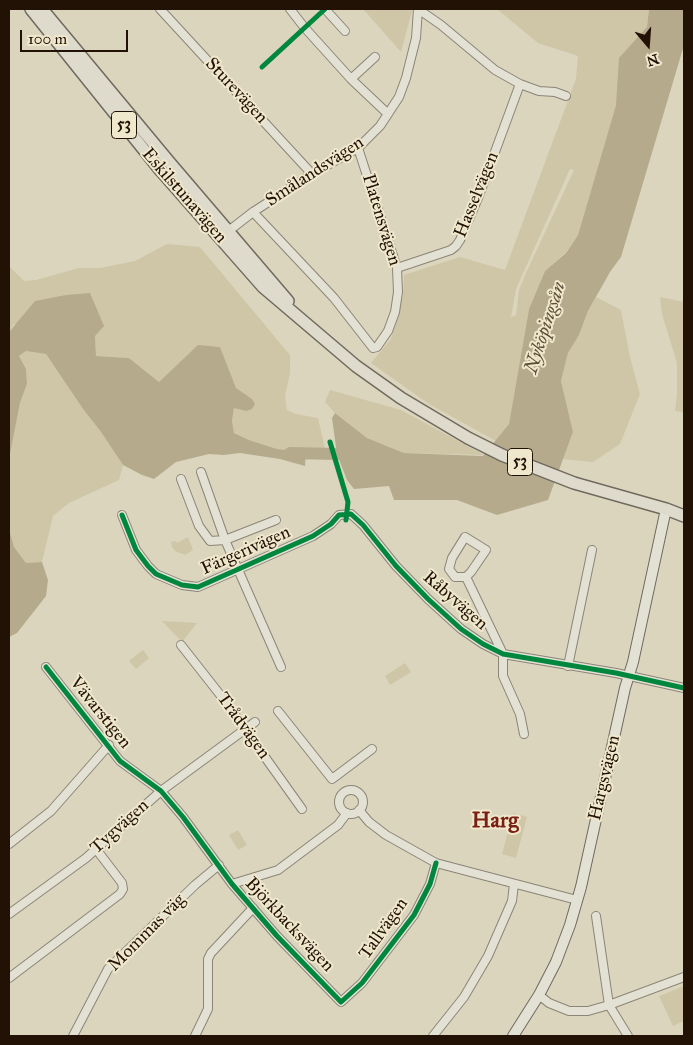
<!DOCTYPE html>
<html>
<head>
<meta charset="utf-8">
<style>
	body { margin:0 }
	#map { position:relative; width:693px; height:1045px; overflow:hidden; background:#dbd5be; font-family:"IM FELL Great Primer",serif }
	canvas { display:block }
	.frame { position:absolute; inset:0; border:10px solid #221206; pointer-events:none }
	.north { position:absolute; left:623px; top:20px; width:50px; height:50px; -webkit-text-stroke:4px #f0e8cc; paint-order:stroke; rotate:162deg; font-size:14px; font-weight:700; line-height:20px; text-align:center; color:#221206 }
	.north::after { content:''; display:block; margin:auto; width:18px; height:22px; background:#221206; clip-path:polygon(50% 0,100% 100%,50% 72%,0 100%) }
	.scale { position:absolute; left:20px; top:30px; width:108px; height:22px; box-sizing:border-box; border:2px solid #221206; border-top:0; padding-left:6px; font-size:15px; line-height:18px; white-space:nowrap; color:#221206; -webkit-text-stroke:4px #f0e8cc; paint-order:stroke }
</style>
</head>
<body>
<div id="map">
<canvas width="693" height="1045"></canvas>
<div class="frame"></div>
<div class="north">N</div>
<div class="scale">100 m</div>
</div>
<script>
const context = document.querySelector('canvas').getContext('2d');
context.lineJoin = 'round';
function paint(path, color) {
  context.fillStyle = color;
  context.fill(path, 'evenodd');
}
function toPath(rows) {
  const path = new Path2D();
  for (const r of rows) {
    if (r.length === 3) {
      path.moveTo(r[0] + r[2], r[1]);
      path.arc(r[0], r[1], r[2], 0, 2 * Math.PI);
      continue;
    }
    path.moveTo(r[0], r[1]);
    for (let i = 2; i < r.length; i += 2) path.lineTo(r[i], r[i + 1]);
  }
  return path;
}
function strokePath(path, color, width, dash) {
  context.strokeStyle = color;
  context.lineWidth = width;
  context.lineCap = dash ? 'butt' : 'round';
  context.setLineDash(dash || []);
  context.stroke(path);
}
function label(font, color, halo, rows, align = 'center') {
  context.font = font + ' "IM FELL Great Primer",serif';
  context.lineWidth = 4;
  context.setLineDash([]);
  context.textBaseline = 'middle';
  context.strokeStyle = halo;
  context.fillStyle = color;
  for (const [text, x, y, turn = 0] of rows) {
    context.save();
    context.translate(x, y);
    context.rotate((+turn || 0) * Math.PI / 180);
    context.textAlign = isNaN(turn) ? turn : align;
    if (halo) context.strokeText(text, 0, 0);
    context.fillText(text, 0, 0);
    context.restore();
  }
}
const green = toPath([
	[363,9,410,9,412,11,401,52],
	[497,9,649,9,647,27,616,105,578,235,566,252,545,271,529,309,509,424,496,441,429,404,371,363,391,339,403,295,404,275,460,257,505,270,576,79,578,56,538,43],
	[570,169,574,170,525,275,519,290,516,315,511,317,516,289],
	[167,244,200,247,290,355,290,373,285,396,287,410,296,414,318,418,325,449,306,452,277,449,249,440,234,433,232,421,234,408,252,399,236,389,220,347,198,346,159,382,129,358,96,356,95,336,14,324,9,332,9,266,24,281,36,280,79,268,100,268,135,261],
	[596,297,621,310,630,357,640,394,620,444,593,462,563,459,573,432,561,381,568,353,579,335,588,311],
	[660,297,684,302,684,412,675,411,677,395,677,363,662,314],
	[26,351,46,354,83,409,101,432,123,465,119,480,69,503,53,516,42,562,26,563,14,547,9,529,9,459,20,403,27,384,26,369,19,356],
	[330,390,401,410,484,455,404,453,367,438,335,413,325,402],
	[188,537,193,550,185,555,175,551,172,547,171,542,176,541,177,543],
	[162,621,197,623,182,642],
	[143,650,149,658,136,669,129,661],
	[405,663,411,672,390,685,385,676],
	[513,813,527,817,516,858,502,854],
	[238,830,247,845,238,850,229,835],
	[684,986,684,1021,673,1026,659,996]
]);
const water = toPath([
	[649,9,684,9,684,45,621,257,610,272,588,311,579,335,568,353,561,381,573,432,548,500,497,515,457,500,394,500,389,486,354,489,347,480,337,454,332,418,335,413,367,438,404,453,483,456,509,424,529,309,545,271,566,253,578,235,616,105,619,58,647,27],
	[90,293,104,326,95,336,96,356,129,358,159,382,198,345,220,347,236,388,252,399,255,404,252,409,246,411,234,408,232,421,234,433,249,440,277,449,306,452,305,466,280,459,240,453,224,455,209,454,176,462,154,479,142,475,123,465,101,432,83,409,46,354,26,351,19,356,26,369,27,384,20,403,9,459,9,332,35,301,66,295],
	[9,529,14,547,26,563,42,562,48,580,46,596,17,633,9,637]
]);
const river = toPath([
	[290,453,337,454,352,450]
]);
const street = toPath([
	[160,9,312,174],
	[290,9,304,27,351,79,388,114],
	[325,9,345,31],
	[418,9,441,25,495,70,520,84,539,91,555,92,566,96],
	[351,79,375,57],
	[253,212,334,298,373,348,377,347,388,331,395,312,398,292,397,268,358,148],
	[226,233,253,212,312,174,358,148,380,126,399,97,406,78,416,38,418,9],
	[397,268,451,250,456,246,460,240,478,198,520,84],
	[201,472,225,540,281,667],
	[181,479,199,526,210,541,225,540,276,520],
	[122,515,136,550,148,566,156,574,182,585,198,587,313,536,331,524,339,515,351,514,363,525,396,566,428,599,461,629,483,644,503,654,616,673,684,688],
	[466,577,455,577,449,569,452,558,465,537,486,550,471,572,466,577,503,654,503,676,520,714,524,734],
	[181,645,225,701,302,809],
	[568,666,592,550],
	[46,667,120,761,161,791,183,817,232,884,277,936,341,1002,362,983,414,915,430,884,436,863],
	[278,711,332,779,372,749],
	[351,802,12],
	[359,810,369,822,386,835,436,863,577,900],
	[9,844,51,811,109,745],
	[232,884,278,870,338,825,347,813],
	[9,914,86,858,161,791,255,722],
	[596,916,609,1005,628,1036],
	[9,978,120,894,123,889,122,883,96,849],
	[539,995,549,1003,569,1011,588,1011,609,1005,684,977],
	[73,1036,108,969,195,885,219,865],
	[195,1036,208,1009,208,959,211,953,253,908],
	[433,1036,464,997,488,956,512,901,514,884]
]);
const secondary = toPath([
	[513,1036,539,995,556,962,570,925,581,887,625,688,633,662,666,509]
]);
const primary = toPath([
	[31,9,161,171,263,287,356,366,401,398,468,438,502,455,574,483,666,509,684,516],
	[42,9,170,163,288,301]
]);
const cycleway = toPath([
	[262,67,325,9],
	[330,442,348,502,346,520],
	[122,515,136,550,148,566,156,574,182,585,198,587,313,536,331,524,339,515,351,514,363,525,396,566,428,599,461,629,483,644,503,654,616,673,684,688],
	[46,667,120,761,161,791,183,817,232,884,277,936,341,1002,362,983,414,915,430,884,436,863]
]);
const shields = [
	[124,125,25],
	[520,462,25]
];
const shieldNames = [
	["53",124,125],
	["53",520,462]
];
const streetNames = [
	["Sturevägen",236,91,47],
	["Smålandsvägen",315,172,-33],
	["Hasselvägen",477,195,-68],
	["Eskilstunavägen",184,196,49],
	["Platensvägen",381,220,73],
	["Färgerivägen",246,551,-24],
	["Råbyvägen",455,601,41],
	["Vävarstigen",100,713,51],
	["Trådvägen",243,726,54],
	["Hargsvägen",605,778,-77],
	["Tygvägen",120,827,-42],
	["Björkbacksvägen",289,925,47],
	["Tallvägen",384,929,-55],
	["Mommas väg",147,933,-45]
];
const waterNames = [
	["Nyköpingsån",546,328,-72]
];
const districtNames = [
	["Harg",495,822]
];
paint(green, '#cfc6a7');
paint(water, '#b5aa8c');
strokePath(river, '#b5aa8c', 12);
strokePath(street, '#8b8576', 10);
strokePath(secondary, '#706a5e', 12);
strokePath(primary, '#706a5e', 14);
strokePath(street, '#e3e0d4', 8);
strokePath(secondary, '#e3e0d4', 10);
strokePath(primary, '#dedacc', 11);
strokePath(cycleway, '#00873e', 5);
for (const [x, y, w] of shields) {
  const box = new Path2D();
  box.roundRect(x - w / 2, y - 13.5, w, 27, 4);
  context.fillStyle = '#f0e8cc';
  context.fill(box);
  strokePath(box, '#221206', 1);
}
label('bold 16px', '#221206', null, shieldNames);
label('18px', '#221206', '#f0e8cc', streetNames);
label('italic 19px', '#5d4e39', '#f0e8cc', waterNames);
label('bold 22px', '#7a1f14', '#f0e8cc', districtNames);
</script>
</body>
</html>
